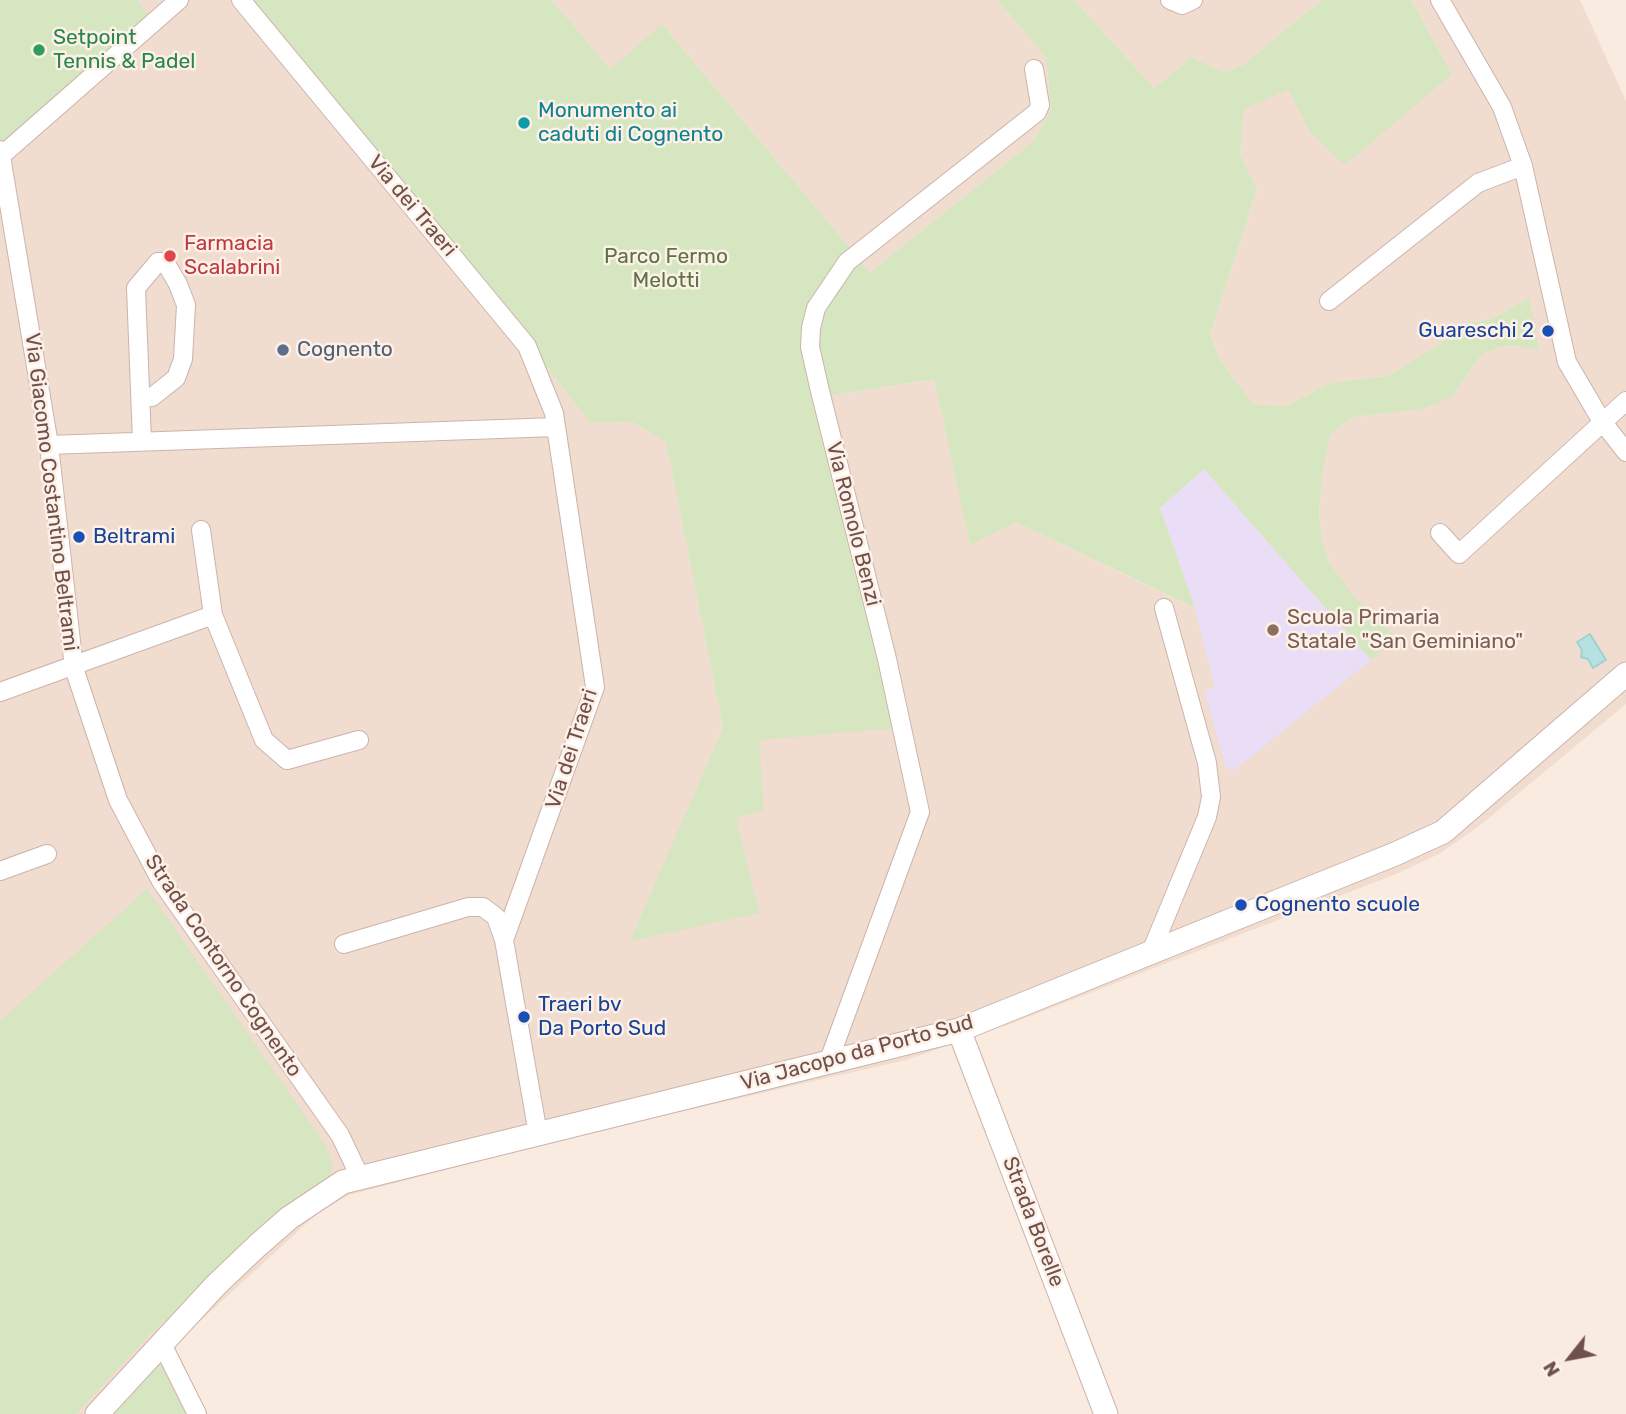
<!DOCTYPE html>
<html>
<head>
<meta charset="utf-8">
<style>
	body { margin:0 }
	#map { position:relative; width:1626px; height:1414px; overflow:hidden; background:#faebe0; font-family:Rubik,sans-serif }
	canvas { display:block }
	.north { position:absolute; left:1535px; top:1323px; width:70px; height:70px; -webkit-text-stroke:5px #fdf0e6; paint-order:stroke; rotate:239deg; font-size:19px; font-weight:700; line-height:28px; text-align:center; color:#6f504a }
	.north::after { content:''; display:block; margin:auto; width:24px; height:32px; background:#6f504a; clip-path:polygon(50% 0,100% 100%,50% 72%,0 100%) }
</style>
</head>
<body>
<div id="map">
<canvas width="1626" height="1414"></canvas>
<div class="north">N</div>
</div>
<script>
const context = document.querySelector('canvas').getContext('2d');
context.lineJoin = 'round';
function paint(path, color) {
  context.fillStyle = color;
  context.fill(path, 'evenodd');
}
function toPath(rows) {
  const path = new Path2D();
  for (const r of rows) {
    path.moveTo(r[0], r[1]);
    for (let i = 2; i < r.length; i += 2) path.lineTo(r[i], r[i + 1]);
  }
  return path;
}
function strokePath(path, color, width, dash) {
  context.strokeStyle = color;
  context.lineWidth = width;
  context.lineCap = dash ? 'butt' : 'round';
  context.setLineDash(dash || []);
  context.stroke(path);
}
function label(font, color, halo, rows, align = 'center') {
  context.font = font + ' Rubik,sans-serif';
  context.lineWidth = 5;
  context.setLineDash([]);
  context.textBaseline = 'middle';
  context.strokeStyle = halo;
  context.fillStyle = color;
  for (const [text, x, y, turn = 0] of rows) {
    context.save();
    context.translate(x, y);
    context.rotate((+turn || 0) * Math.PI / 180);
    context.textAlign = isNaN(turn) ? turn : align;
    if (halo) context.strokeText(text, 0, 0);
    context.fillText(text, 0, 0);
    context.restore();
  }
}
const residential = toPath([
	[137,0,247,0,515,326,590,423,632,422,666,442,723,728,631,941,735,818,764,810,758,740,820,397,934,379,970,544,1016,522,1194,608,1204,469,1371,659,1396,637,1353,595,1329,562,1322,540,1319,511,1322,477,1330,435,1353,417,1423,409,1452,397,1481,355,1499,347,1517,346,1538,349,1529,298,1491,319,1453,326,1443,342,1388,376,1330,383,1286,406,1253,404,1221,361,1210,333,1257,190,1240,154,1244,109,1288,88,1310,132,1452,74,1411,0,1580,0,1626,101,1626,704,1478,827,1439,854,1396,874,1010,1024,906,1060,597,1131,349,1195,319,1212,174,1345,208,1414,0,1414,0,157,157,25],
	[552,0,997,0,1046,57,1051,109,1034,141,870,272,663,25,610,69],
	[1074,0,1322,0,1244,64,1225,73,1192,57,1154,88]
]);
const education = toPath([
	[1204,469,1371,660,1233,771,1226,768,1204,690,1215,688,1195,608,1160,508]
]);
const green = toPath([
	[0,0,137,0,157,25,0,157],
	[247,0,552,0,610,69,662,24,870,272,1034,141,1051,109,1046,57,997,0,1074,0,1154,88,1192,57,1225,73,1244,64,1322,0,1411,0,1452,74,1345,165,1310,132,1288,89,1244,109,1240,154,1257,189,1210,334,1221,361,1253,404,1286,406,1330,383,1388,376,1443,342,1453,326,1491,319,1529,298,1539,350,1517,346,1499,347,1481,355,1452,397,1423,409,1353,417,1330,435,1322,477,1319,511,1322,540,1329,562,1353,595,1396,637,1371,660,1204,469,1160,508,1195,608,1016,522,970,545,934,379,820,397,896,728,759,740,764,810,736,818,759,913,630,941,723,728,666,442,632,422,590,423,515,326],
	[147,889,326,1146,332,1164,330,1178,310,1188,238,1250,149,1335,76,1414,0,1414,0,1021],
	[158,1359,186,1414,110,1414]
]);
const water = toPath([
	[1590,634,1606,660,1593,668,1588,659,1581,657,1582,650,1577,642,1590,634]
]);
const minor = toPath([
	[241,0,527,346,554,413,595,687,504,940,538,1134],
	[1170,0,1182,5,1193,0],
	[1440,0,1502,107,1523,166,1567,362,1601,420,1626,452],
	[0,150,49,445,74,668,118,800,161,881,340,1135,360,1177],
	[1,156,179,0],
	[1329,301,1478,183,1523,166],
	[142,398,152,397,176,378,183,359,186,305,178,284,165,262,158,262,136,288,142,441],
	[49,445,556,427],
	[201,530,213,615,264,740,287,760,359,740],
	[1440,533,1459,554,1626,401],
	[0,692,213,615],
	[0,871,47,854],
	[344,944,468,907,483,907,496,917,504,940],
	[1151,952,1207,817,1211,797,1207,763,1164,608],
	[828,1063,920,812,887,659,820,391,810,347,811,328,816,308,847,262,1037,112,1040,105,1034,69],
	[162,1344,197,1414]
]);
const tertiary = toPath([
	[959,1030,1106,1414],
	[97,1414,216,1285,257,1246,289,1218,343,1182,959,1030,1395,854,1443,832,1626,674]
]);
const markers = [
	[39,50,7,"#2e9e5b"],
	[524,123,7,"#0f9aa8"],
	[170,256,7,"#e0444e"],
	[1548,331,7,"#1a4fb4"],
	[283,350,7,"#5c6f8a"],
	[79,537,7,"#1a4fb4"],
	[1273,630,7,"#8d6e63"],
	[1241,905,7,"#1a4fb4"],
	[524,1017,7,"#1a4fb4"]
];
const leisureNames = [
	["Setpoint",53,38],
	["Tennis & Padel",53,62]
];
const cultureNames = [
	["Monumento ai",538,111],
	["caduti di Cognento",538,135]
];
const streetNames = [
	["Via dei Traeri",412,206,50],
	["Via Giacomo Costantino Beltrami",51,492,83],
	["Via Romolo Benzi",853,524,76],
	["Via dei Traeri",572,749,-72],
	["Strada Contorno Cognento",223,966,56],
	["Via Jacopo da Porto Sud",857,1053,-15],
	["Strada Borelle",1033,1222,69]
];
const healthNames = [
	["Farmacia",184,244],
	["Scalabrini",184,268]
];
const parkNames = [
	["Parco Fermo",666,257],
	["Melotti",666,281]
];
const transitNames = [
	["Guareschi 2",1534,331,"right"],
	["Beltrami",93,537],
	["Cognento scuole",1255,905],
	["Traeri bv",538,1005],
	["Da Porto Sud",538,1029]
];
const serviceNames = [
	["Cognento",297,350]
];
const educationNames = [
	["Scuola Primaria",1287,618],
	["Statale \"San Geminiano\"",1287,642]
];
paint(residential, '#f1dcd0');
paint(education, '#e9def6');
paint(green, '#d6e6c1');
paint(water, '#b7e1e0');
strokePath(water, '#9ed2d1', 2);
strokePath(minor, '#ccb4ab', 20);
strokePath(tertiary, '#ccb4ab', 25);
strokePath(minor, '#fff', 18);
strokePath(tertiary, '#fff', 23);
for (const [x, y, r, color] of markers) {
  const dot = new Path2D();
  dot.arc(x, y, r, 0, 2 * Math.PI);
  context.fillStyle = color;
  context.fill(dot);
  strokePath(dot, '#fdf0e6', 2.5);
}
label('21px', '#27864d', '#fdf0e6', leisureNames, 'left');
label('21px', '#0d838f', '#fdf0e6', cultureNames, 'left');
label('21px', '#6f504a', '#fdf0e6', streetNames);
label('21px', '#be3a42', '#fdf0e6', healthNames, 'left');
label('21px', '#5a7443', '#fdf0e6', parkNames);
label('21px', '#164399', '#fdf0e6', transitNames, 'left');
label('21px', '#4e5e75', '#fdf0e6', serviceNames, 'left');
label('21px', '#785e54', '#fdf0e6', educationNames, 'left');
</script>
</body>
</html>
